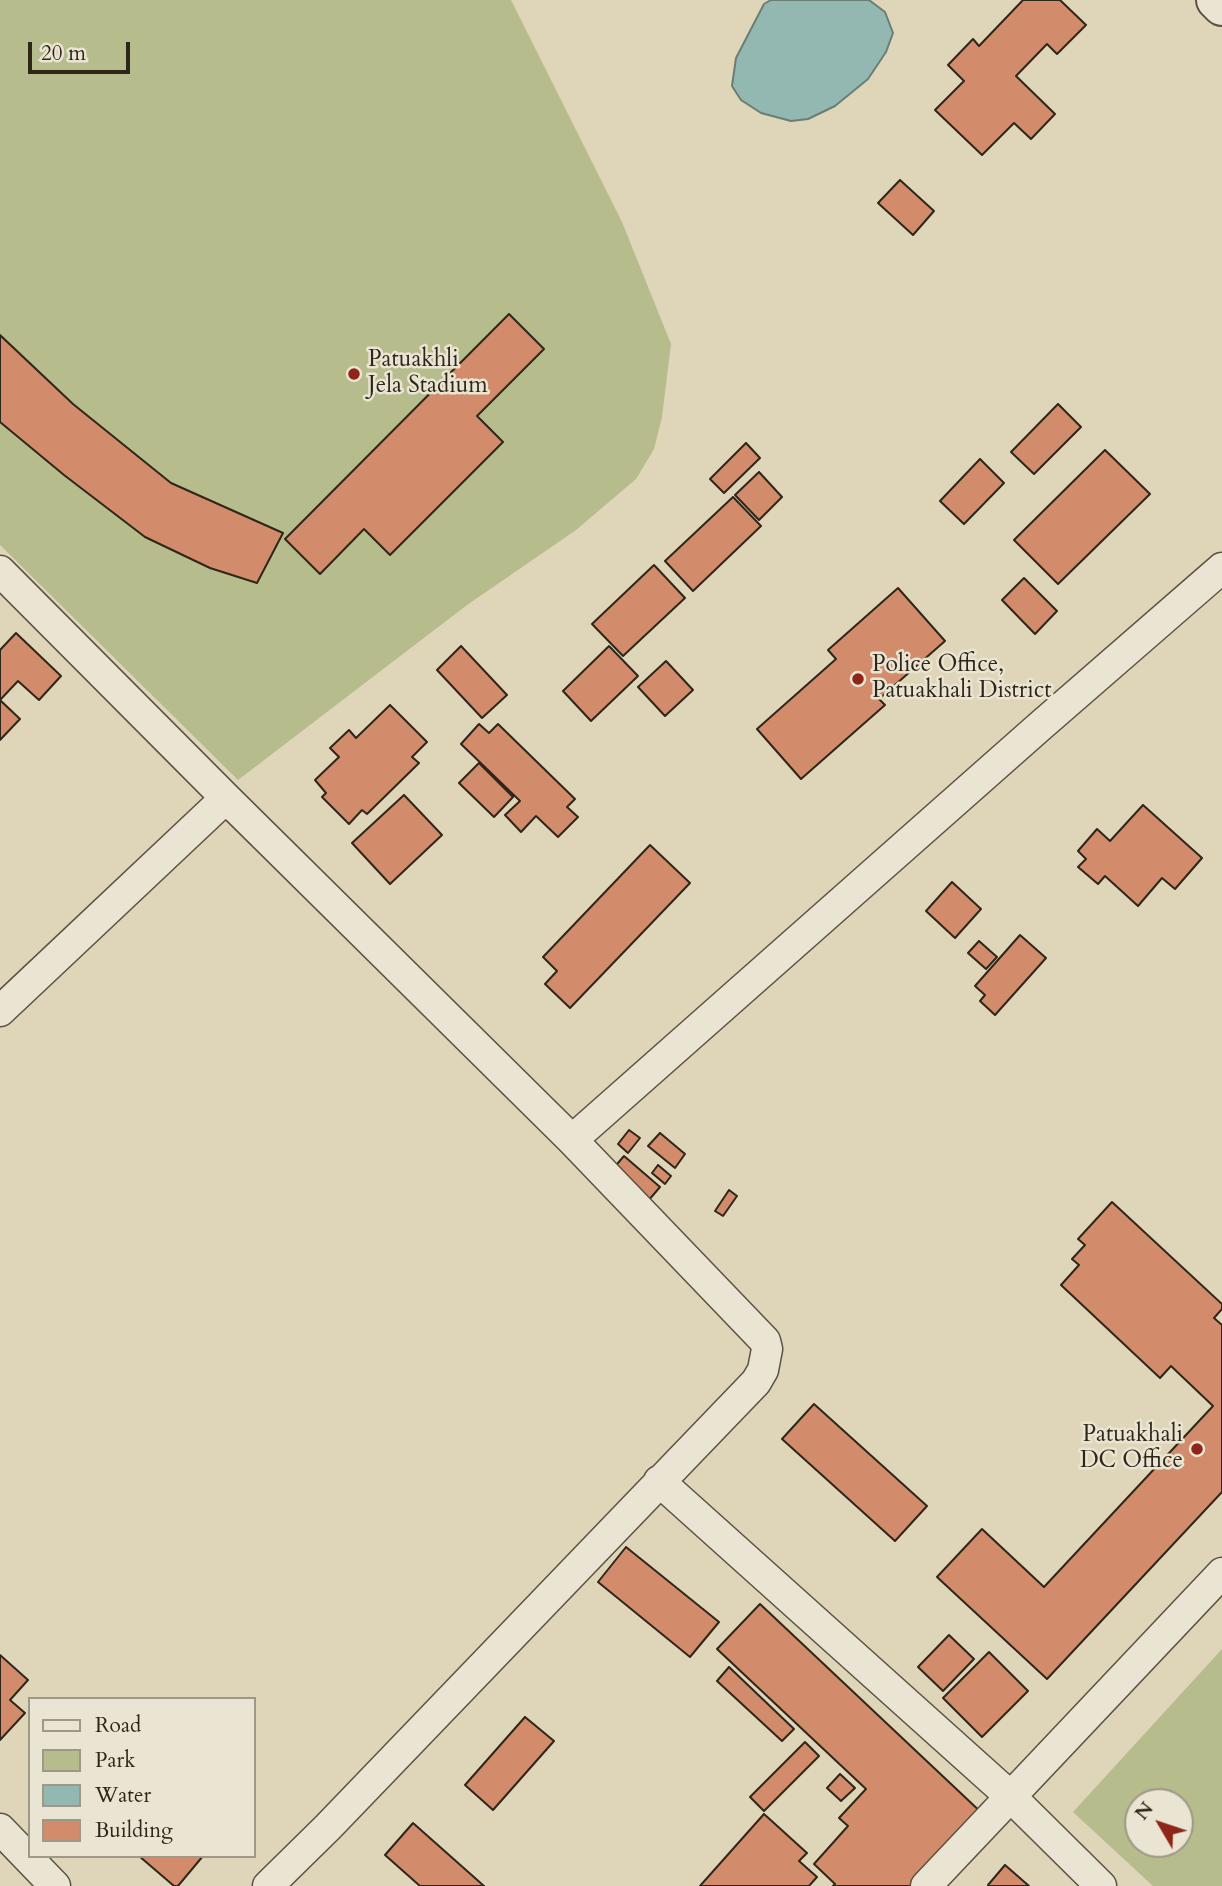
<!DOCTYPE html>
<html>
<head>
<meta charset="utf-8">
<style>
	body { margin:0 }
	#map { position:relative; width:1222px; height:1886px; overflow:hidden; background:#dfd5b9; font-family:Cardo,serif }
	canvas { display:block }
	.legend { position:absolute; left:28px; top:1697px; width:228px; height:161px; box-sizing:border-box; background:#eae4d2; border:2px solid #9f9888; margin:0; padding:9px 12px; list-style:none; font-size:21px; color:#2f261a }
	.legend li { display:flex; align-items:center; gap:14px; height:35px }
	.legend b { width:35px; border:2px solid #9f9888 }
	.north { position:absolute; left:1124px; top:1788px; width:70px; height:70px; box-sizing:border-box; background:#eae4d2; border:2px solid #9f9888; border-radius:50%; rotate:309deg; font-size:19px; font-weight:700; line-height:28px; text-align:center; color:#2f261a }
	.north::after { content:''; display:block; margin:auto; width:24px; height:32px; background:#8f2418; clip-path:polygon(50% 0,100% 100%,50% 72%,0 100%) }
	.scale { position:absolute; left:28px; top:42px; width:102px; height:32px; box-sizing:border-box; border:4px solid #2f261a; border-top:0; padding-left:9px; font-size:21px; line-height:24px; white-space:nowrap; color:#2f261a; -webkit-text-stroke:5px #eae4d2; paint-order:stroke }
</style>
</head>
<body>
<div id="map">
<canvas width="1222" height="1886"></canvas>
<ul class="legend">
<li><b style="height:9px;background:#eae4d2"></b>Road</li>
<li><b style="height:19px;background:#b6bc8c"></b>Park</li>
<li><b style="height:19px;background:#93b8b2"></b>Water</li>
<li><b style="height:19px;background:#d28c6b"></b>Building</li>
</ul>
<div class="north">N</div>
<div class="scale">20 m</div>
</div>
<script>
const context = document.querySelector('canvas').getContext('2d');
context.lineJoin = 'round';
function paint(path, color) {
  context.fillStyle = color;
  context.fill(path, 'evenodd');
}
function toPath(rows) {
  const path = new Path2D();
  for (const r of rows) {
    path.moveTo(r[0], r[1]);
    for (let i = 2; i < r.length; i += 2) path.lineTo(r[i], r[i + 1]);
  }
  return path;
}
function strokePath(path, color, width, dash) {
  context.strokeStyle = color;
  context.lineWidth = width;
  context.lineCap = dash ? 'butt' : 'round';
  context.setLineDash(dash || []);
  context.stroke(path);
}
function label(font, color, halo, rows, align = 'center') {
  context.font = font + ' Cardo,serif';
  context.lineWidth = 5;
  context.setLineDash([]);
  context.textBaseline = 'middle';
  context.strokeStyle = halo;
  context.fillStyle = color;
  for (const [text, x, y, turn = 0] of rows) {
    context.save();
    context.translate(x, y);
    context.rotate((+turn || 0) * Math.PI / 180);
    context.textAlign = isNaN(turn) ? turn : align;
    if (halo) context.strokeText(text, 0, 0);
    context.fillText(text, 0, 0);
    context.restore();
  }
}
const green = toPath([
	[0,0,511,0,622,222,671,344,662,417,654,449,636,479,576,530,467,605,238,780,0,545,0,422,64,475,145,536,210,568,257,582,283,534,171,483,73,404,0,335],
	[1222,1649,1222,1886,1153,1886,1073,1812],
	[1138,1802,1180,1802,1180,1844,1138,1844]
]);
const water = toPath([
	[771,0,869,0,885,12,893,33,886,52,868,79,835,106,808,119,791,121,761,113,741,100,732,86,736,58,764,4,771,0]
]);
const building = toPath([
	[1023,0,1060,0,1086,25,1057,54,1047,44,1016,76,1055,114,1031,139,1014,123,982,155,935,110,964,81,948,65,973,39,979,46,1023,0],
	[900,180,934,211,913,235,878,203,900,180],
	[509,314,544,349,477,416,503,442,390,555,364,529,320,574,285,539,509,314],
	[0,335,73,404,171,483,283,533,257,583,210,568,145,537,64,475,0,422,0,335],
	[1058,404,1081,427,1034,474,1011,452,1058,404],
	[746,443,760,458,724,493,710,479,746,443],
	[1105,450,1150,494,1058,584,1014,540,1105,450],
	[980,459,1004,483,964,524,940,501,980,459],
	[759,472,782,497,759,520,735,495,759,472],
	[733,497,761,526,693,591,665,561,733,497],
	[654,565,685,598,623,656,592,624,654,565],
	[1024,578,1057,611,1035,634,1002,600,1024,578],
	[898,588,945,641,879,699,885,705,801,779,757,729,836,659,828,650,898,588],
	[16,633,61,676,39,700,18,681,0,700,20,719,0,740,0,650,16,633],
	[461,646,507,695,482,718,437,670,461,646],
	[609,646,638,676,591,721,563,691,609,646],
	[666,661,693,690,665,716,638,687,666,661],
	[390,705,427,742,412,757,419,763,367,814,362,810,349,824,322,797,326,793,315,780,339,757,330,748,349,730,356,738,390,705],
	[479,724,489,733,498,724,575,799,567,807,578,817,558,837,536,816,521,832,505,815,520,801,461,744,479,724],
	[479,763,513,797,494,817,459,783,479,763],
	[404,795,442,835,390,884,352,843,404,795],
	[1143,805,1202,858,1175,889,1162,878,1138,906,1105,876,1098,884,1078,867,1086,859,1078,851,1097,829,1110,841,1143,805],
	[650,845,690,883,570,1008,545,984,557,971,543,957,650,845],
	[952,882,981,909,955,938,926,911,952,882],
	[1020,935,1046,958,995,1015,980,1001,985,995,975,986,1020,935],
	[979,941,997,957,986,969,968,953,979,941],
	[629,1130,640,1138,628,1153,618,1144,629,1130],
	[660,1133,685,1154,675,1168,648,1146,660,1133],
	[624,1156,660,1187,648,1201,612,1170,624,1156],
	[658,1165,671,1176,665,1184,652,1173,658,1165],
	[729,1190,737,1196,723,1216,715,1211,729,1190],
	[1112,1202,1222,1304,1222,1309,1214,1318,1222,1325,1222,1492,1047,1679,937,1577,982,1529,1044,1587,1213,1406,1171,1366,1160,1378,1061,1285,1079,1265,1072,1259,1085,1245,1078,1239,1112,1202],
	[814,1404,927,1506,895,1541,782,1439,814,1404],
	[626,1547,719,1622,690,1657,598,1582,626,1547],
	[760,1604,985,1816,919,1886,833,1886,835,1884,814,1864,848,1826,839,1818,866,1789,717,1649,760,1604],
	[949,1635,974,1659,943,1691,918,1667,949,1635],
	[989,1652,1028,1691,982,1737,943,1698,989,1652],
	[0,1655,28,1680,10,1700,25,1713,0,1740,0,1655],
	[729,1667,794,1729,782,1741,717,1681,729,1667],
	[525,1717,554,1741,493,1810,465,1785,525,1717],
	[805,1742,819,1756,764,1811,750,1797,805,1742],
	[840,1774,855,1788,841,1801,827,1788,840,1774],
	[764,1814,807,1853,799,1861,817,1877,809,1886,700,1886,764,1814],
	[413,1823,484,1886,420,1886,385,1855,413,1823],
	[139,1856,203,1856,178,1886,174,1886,139,1856],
	[1005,1865,1029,1886,989,1886,988,1885,1005,1865]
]);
const minor = toPath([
	[0,571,226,798,572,1140,765,1341,767,1349,763,1370,756,1382,328,1827,268,1886],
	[0,1011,226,798],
	[572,1140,1038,728,1222,568],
	[659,1481,1010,1796,1101,1886],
	[0,1829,55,1886],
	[926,1886,1222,1573]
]);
const tertiary = toPath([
	[1216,0,1222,6]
]);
const markers = [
	[354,374,7,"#8f2418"],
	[858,679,7,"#8f2418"],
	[1197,1449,7,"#8f2418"]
];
const poiNames = [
	["Patuakhli",368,361],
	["Jela Stadium",368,387],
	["Police Office,",872,666],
	["Patuakhali District",872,692],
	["Patuakhali",1183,1436,"right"],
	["DC Office",1183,1462,"right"]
];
paint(green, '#b6bc8c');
paint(water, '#93b8b2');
strokePath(water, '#6b7e75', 2);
paint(building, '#d28c6b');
strokePath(building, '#2f261a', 2);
strokePath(minor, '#5b5242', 33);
strokePath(tertiary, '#5b5242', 42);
strokePath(minor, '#eae4d2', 30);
strokePath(tertiary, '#eae4d2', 38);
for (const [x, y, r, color] of markers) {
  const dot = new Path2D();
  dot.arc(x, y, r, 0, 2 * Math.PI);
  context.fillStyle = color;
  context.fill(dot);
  strokePath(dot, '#eae4d2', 2.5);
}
label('23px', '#2f261a', '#eae4d2', poiNames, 'left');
</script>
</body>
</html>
